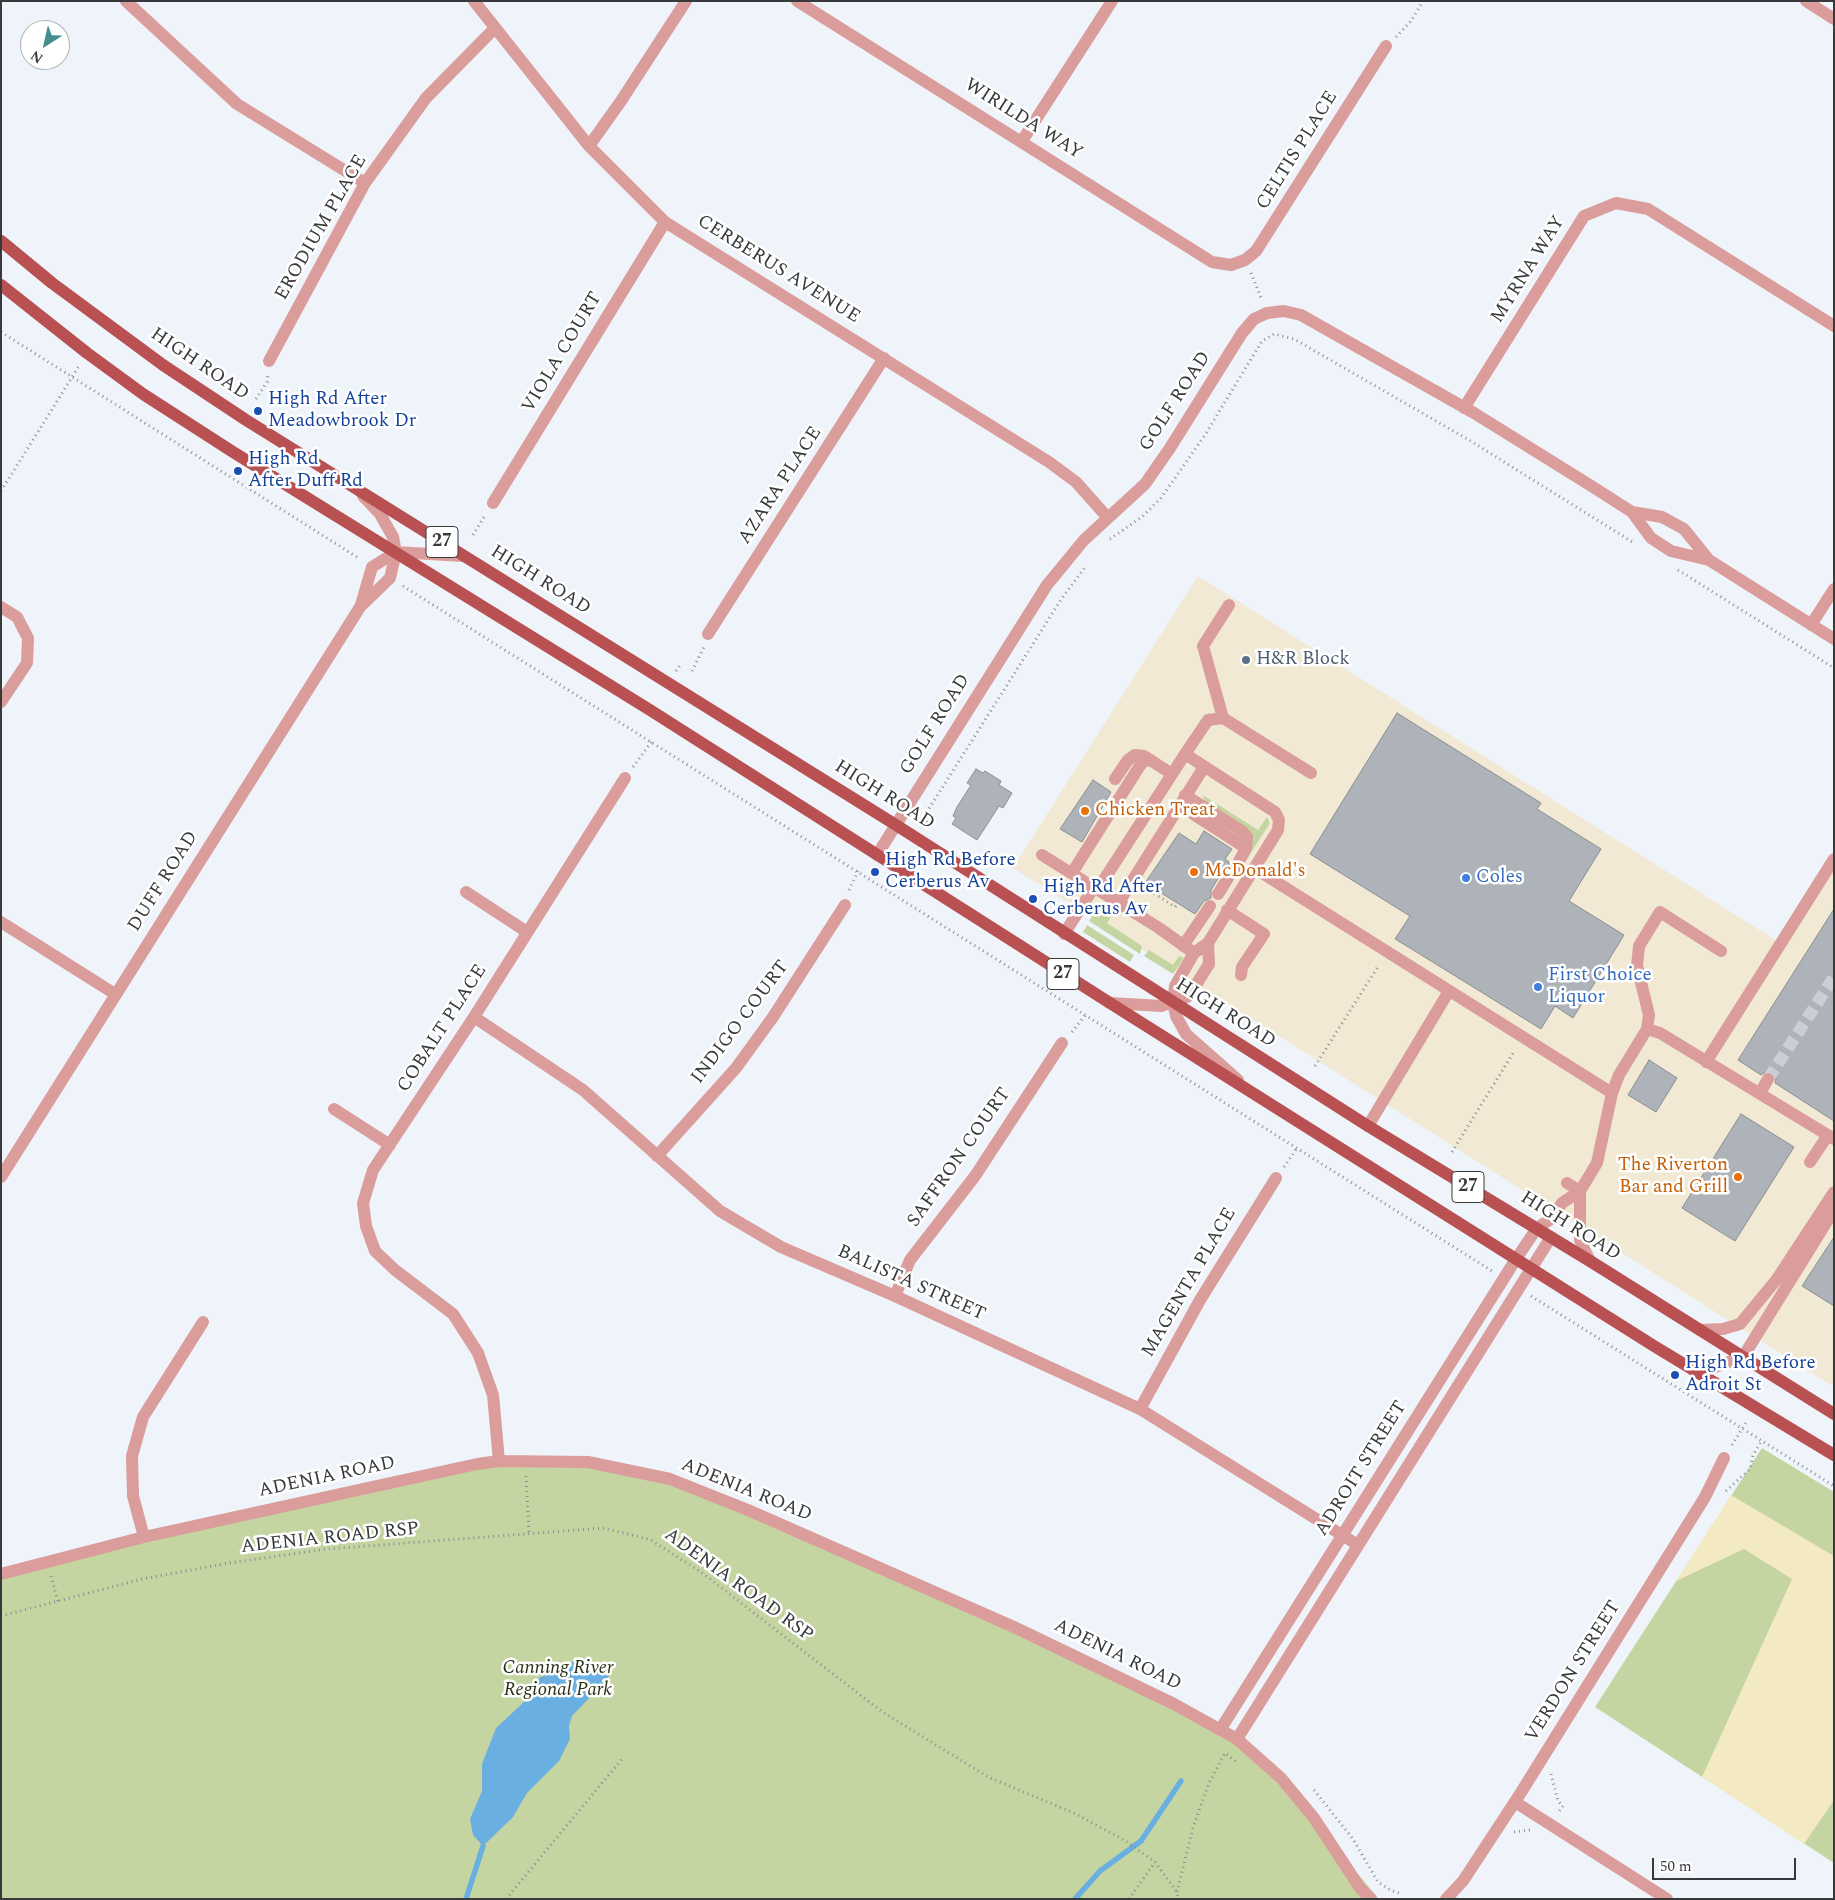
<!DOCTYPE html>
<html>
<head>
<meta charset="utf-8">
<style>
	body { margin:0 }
	#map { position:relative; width:1835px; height:1900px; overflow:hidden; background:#eef4fa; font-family:Spectral,serif }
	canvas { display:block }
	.frame { position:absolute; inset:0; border:2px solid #37393b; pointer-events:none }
	.north { position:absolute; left:20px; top:20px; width:50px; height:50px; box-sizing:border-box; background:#fff; border:1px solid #afb0b1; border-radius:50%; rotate:215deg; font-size:14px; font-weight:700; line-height:20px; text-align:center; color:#37393b }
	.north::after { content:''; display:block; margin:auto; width:18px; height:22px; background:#468e8d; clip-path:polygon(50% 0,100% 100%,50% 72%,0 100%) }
	.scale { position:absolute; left:1652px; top:1858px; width:144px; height:22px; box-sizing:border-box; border:2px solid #37393b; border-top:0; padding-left:6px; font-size:15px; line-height:18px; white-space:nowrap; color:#37393b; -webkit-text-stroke:4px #fff; paint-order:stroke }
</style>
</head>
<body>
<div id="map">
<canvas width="1835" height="1900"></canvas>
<div class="frame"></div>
<div class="north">N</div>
<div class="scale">50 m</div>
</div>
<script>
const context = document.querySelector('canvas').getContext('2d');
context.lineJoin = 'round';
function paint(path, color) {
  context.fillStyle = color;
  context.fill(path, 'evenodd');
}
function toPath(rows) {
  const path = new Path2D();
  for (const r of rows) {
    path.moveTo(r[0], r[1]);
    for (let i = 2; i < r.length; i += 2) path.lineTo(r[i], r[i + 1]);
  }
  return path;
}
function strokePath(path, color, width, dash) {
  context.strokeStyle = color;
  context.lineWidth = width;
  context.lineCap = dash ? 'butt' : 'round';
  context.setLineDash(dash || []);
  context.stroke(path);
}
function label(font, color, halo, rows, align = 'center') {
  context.font = font + ' Spectral,serif';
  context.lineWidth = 5;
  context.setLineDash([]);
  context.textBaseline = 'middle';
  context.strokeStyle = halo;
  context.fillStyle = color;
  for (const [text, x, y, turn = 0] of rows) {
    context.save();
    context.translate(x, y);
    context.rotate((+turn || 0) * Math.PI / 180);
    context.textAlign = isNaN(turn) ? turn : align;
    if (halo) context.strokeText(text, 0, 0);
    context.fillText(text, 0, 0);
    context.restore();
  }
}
const commercial = toPath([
	[1198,576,1777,941,1834,856,1834,1387,1013,868]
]);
const green = toPath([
	[1203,795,1258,830,1267,817,1270,823,1229,887,1227,886,1250,849,1204,800],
	[1101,902,1114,912,1107,923,1142,946,1140,954,1089,921],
	[1087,925,1134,955,1130,962,1083,932],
	[1149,950,1173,965,1179,956,1184,958,1173,974,1144,956],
	[1762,1448,1834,1492,1834,1863,1595,1707],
	[575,1459,682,1482,1204,1717,1265,1763,1379,1899,1,1899,1,1576,469,1465]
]);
const sand = toPath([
	[1731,1495,1834,1556,1834,1800,1804,1844,1702,1777,1792,1579,1744,1549,1676,1581]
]);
const water = toPath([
	[573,1661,592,1670,600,1669,610,1673,603,1690,593,1694,572,1716,569,1726,570,1739,559,1761,527,1793,513,1817,483,1846,473,1835,470,1819,482,1791,482,1764,496,1728,524,1702,540,1677,561,1672]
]);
const stream = toPath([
	[466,1899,483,1846],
	[1075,1899,1100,1871,1141,1841,1181,1781]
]);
const building = toPath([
	[1397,713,1541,803,1537,809,1601,849,1569,901,1624,935,1573,1018,1555,1006,1541,1029,1410,948,1395,939,1410,916,1310,854,1397,713],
	[976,769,983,773,985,771,1001,781,999,785,1012,793,1003,808,999,806,977,840,952,824,956,818,953,816,957,807,971,785,967,783,976,769],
	[1093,780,1111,792,1082,842,1060,829,1093,780],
	[1204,831,1232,849,1225,859,1229,862,1229,870,1221,874,1211,890,1211,898,1204,901,1195,914,1145,883,1179,833,1196,844,1204,831],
	[1834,909,1834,1121,1775,1083,1776,1078,1772,1072,1767,1071,1761,1075,1738,1060,1834,909],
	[1649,1060,1677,1078,1656,1112,1628,1095,1649,1060],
	[1741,1114,1794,1147,1735,1241,1682,1208,1741,1114],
	[1834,1237,1834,1306,1802,1286,1834,1237]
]);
const minorTunnel = toPath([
	[1768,1079,1834,977]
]);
const path = toPath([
	[1396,37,1411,21,1423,1],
	[1251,273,1262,300],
	[1,332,360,559],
	[256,399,267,382,268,375],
	[1,491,79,366],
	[473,535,486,514],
	[1110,539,1143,516,1161,498,1205,435,1262,341,1274,334,1294,339,1469,440,1634,543],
	[1678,570,1834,668],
	[403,586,1492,1271],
	[676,671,681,664],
	[692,671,704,647],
	[633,767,652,741],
	[927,822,925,815,1062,598,1086,566],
	[1146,888,1175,907,1178,903],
	[849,890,858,871],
	[1072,1032,1086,1014],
	[1315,1066,1379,965],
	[1452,1152,1515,1050],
	[1284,1167,1297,1148],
	[1531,1296,1834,1486],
	[1732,1445,1747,1421],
	[526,1476,529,1532],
	[1726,1491,1750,1469,1753,1455,1761,1442],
	[51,1576,58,1602],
	[1,1616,142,1579,229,1563,327,1549,604,1528,651,1540,701,1572,881,1711,988,1777,1074,1813,1124,1840,1155,1862,1177,1892,1178,1899],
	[1551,1774,1558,1801,1563,1806,1558,1813],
	[1314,1790,1353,1839,1378,1882,1390,1890,1402,1894],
	[1514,1832,1530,1830],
	[1177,1892,1193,1828,1208,1785,1225,1753,1238,1763],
	[506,1899,622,1759],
	[1129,1899,1155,1862]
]);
const minor = toPath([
	[126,1,237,104,365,183],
	[474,1,589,146,665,222,1049,462,1076,482,1108,518],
	[797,1,1212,262,1231,265,1245,260,1256,251,1386,46],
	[1806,1,1834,19],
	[1022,141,1112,1],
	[589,146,621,101,686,1],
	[269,361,365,183,426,98,494,29],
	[1464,408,1584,216,1616,203,1648,209,1834,326],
	[493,503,665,222],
	[1632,512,1662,517,1684,529,1709,560,1834,639],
	[361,605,372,567,396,552,463,556],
	[1,607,17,617,28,638,27,663,1,702],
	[1811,625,1834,589],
	[708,634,884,358],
	[1223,718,1203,646,1229,605],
	[1185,754,1208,720,1223,718,1311,773],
	[1115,779,1128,760,1135,755,1144,756,1172,774],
	[1185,795,1242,831,1247,837,1246,848],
	[1179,805,1246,848,1236,867],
	[877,855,1047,585,1084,540,1145,484,1170,448,1242,333,1254,319,1267,313,1284,311,1301,315,1474,413,1593,487,1632,512,1651,538,1671,551,1709,560],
	[1042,855,1159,928,1194,953],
	[1254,868,1612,1093],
	[1072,873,1139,767,1144,761,1151,760],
	[1098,889,1185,754,1275,812,1279,820,1278,830,1208,943,1194,953,1175,986,1173,1003,1176,1016,1186,1034,1238,1080],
	[466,892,527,932],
	[1218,894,1228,878],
	[1119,902,1204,767],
	[1227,910,1264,934,1242,967,1241,975],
	[1,922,115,994],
	[1064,934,1094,887],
	[1183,946,1210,906],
	[1110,1003,1161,1006,1189,996,1209,964,1208,943],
	[474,1017,583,1090,720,1211,781,1247,895,1296,1140,1409,1358,1545],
	[1647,1029,1660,1033,1834,1139],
	[1706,1062,1834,859],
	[1760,1093,1768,1079],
	[334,1109,390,1145],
	[1368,1126,1449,991],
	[657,1156,736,1068,773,1017,845,905],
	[1810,1162,1828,1135],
	[1,1177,360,607,390,578,396,552,393,537,380,514,363,496],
	[1567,1183,1580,1191],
	[1580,1191,1580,1240,1590,1261],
	[895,1296,910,1260,975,1176,1062,1043],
	[1700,1330,1723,1329,1740,1324,1777,1279,1834,1192],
	[1693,1370,1712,1368,1743,1357,1834,1210],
	[1140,1409,1200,1300,1276,1178],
	[499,1461,493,1395,478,1353,453,1314,395,1270,375,1251,366,1226,363,1203,373,1170,474,1017,625,778],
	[144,1537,133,1496,132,1456,143,1417,203,1322],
	[1,1574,144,1537,477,1464,499,1461,588,1462,670,1479,748,1510,1014,1627,1174,1704,1237,1739,1281,1778,1314,1818,1360,1888,1371,1899],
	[1220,1730,1516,1259,1537,1228,1551,1219,1562,1203,1580,1191,1597,1163,1612,1093,1619,1075,1647,1029,1649,1015,1637,966,1639,946,1660,912,1721,951],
	[1237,1739,1551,1237],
	[1515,1802,1667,1899],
	[1446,1899,1463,1881,1520,1794,1705,1497,1724,1458]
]);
const major = toPath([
	[1,241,52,283,163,365,246,420,896,825,1368,1126,1590,1261,1834,1414],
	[1,285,87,353,143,394,233,452,650,710,1110,1003,1654,1346,1834,1455]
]);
const markers = [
	[258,411,5,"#1a4fb4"],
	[238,471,5,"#1a4fb4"],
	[1246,660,5,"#5c6f8a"],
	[1085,811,5,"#e8710a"],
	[875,872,5,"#1a4fb4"],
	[1194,872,5,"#e8710a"],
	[1466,878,5,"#3f7fe0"],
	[1033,899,5,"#1a4fb4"],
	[1538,987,5,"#3f7fe0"],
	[1738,1177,5,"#e8710a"],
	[1675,1375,5,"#1a4fb4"]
];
const shields = [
	[442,542,32],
	[1063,974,32],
	[1468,1187,32]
];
const shieldNames = [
	["27",442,542],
	["27",1063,974],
	["27",1468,1187]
];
const streetNames = [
	["WIRILDA WAY",1023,120,32],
	["CELTIS PLACE",1298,151,-58],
	["ERODIUM PLACE",322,228,-60],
	["CERBERUS AVENUE",778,270,32],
	["MYRNA WAY",1529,270,-58],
	["VIOLA COURT",563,353,-59],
	["HIGH ROAD",199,365,34],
	["GOLF ROAD",1176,402,-57],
	["AZARA PLACE",781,486,-57],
	["HIGH ROAD",540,581,32],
	["GOLF ROAD",936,725,-58],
	["HIGH ROAD",884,796,32],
	["DUFF ROAD",164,882,-58],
	["HIGH ROAD",1225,1014,32],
	["INDIGO COURT",741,1023,-53],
	["COBALT PLACE",443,1029,-57],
	["SAFFRON COURT",960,1158,-55],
	["HIGH ROAD",1570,1227,32],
	["MAGENTA PLACE",1190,1283,-60],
	["BALISTA STREET",911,1284,24],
	["ADROIT STREET",1362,1469,-58],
	["ADENIA ROAD",327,1478,-12],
	["ADENIA ROAD",746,1491,22],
	["ADENIA ROAD RSP",330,1539,-6],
	["ADENIA ROAD RSP",738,1586,36],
	["ADENIA ROAD",1117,1656,26],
	["VERDON STREET",1574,1672,-58]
];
const transitNames = [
	["High Rd After",268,400],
	["Meadowbrook Dr",268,422],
	["High Rd",248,460],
	["After Duff Rd",248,482],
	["High Rd Before",885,861],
	["Cerberus Av",885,883],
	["High Rd After",1043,888],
	["Cerberus Av",1043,910],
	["High Rd Before",1685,1364],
	["Adroit St",1685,1386]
];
const serviceNames = [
	["H&R Block",1256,660]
];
const foodNames = [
	["Chicken Treat",1095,811],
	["McDonald's",1204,872],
	["The Riverton",1728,1166,"right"],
	["Bar and Grill",1728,1188,"right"]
];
const shopNames = [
	["Coles",1476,878],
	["First Choice",1548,976],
	["Liquor",1548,998]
];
const parkNames = [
	["Canning River",558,1669],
	["Regional Park",558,1691]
];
paint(commercial, '#f1e9d3');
paint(green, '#c4d5a1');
paint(sand, '#f3eac4');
paint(water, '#6aafe1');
strokePath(stream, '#6aafe1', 5.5);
paint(building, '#aeb3b9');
strokePath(building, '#8a8f94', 1);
strokePath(minorTunnel, '#c9cfd4', 12, [12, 6]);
strokePath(path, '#8a8e91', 3, [1, 4]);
strokePath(minor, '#da9d9b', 12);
strokePath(major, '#b95051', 12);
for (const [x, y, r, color] of markers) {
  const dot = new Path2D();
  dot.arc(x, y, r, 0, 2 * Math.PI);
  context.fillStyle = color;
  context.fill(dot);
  strokePath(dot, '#fff', 2);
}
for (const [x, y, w] of shields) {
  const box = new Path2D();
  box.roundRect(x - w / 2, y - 15.5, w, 31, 4);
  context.fillStyle = '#fff';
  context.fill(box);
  strokePath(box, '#37393b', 1);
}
label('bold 18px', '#37393b', null, shieldNames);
label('19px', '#37393b', '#fff', streetNames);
label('19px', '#164399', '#fff', transitNames, 'left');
label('19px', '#4e5e75', '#fff', serviceNames, 'left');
label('19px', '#c56008', '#fff', foodNames, 'left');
label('19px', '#366cbe', '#fff', shopNames, 'left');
label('italic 19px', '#293213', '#fff', parkNames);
</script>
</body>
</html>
